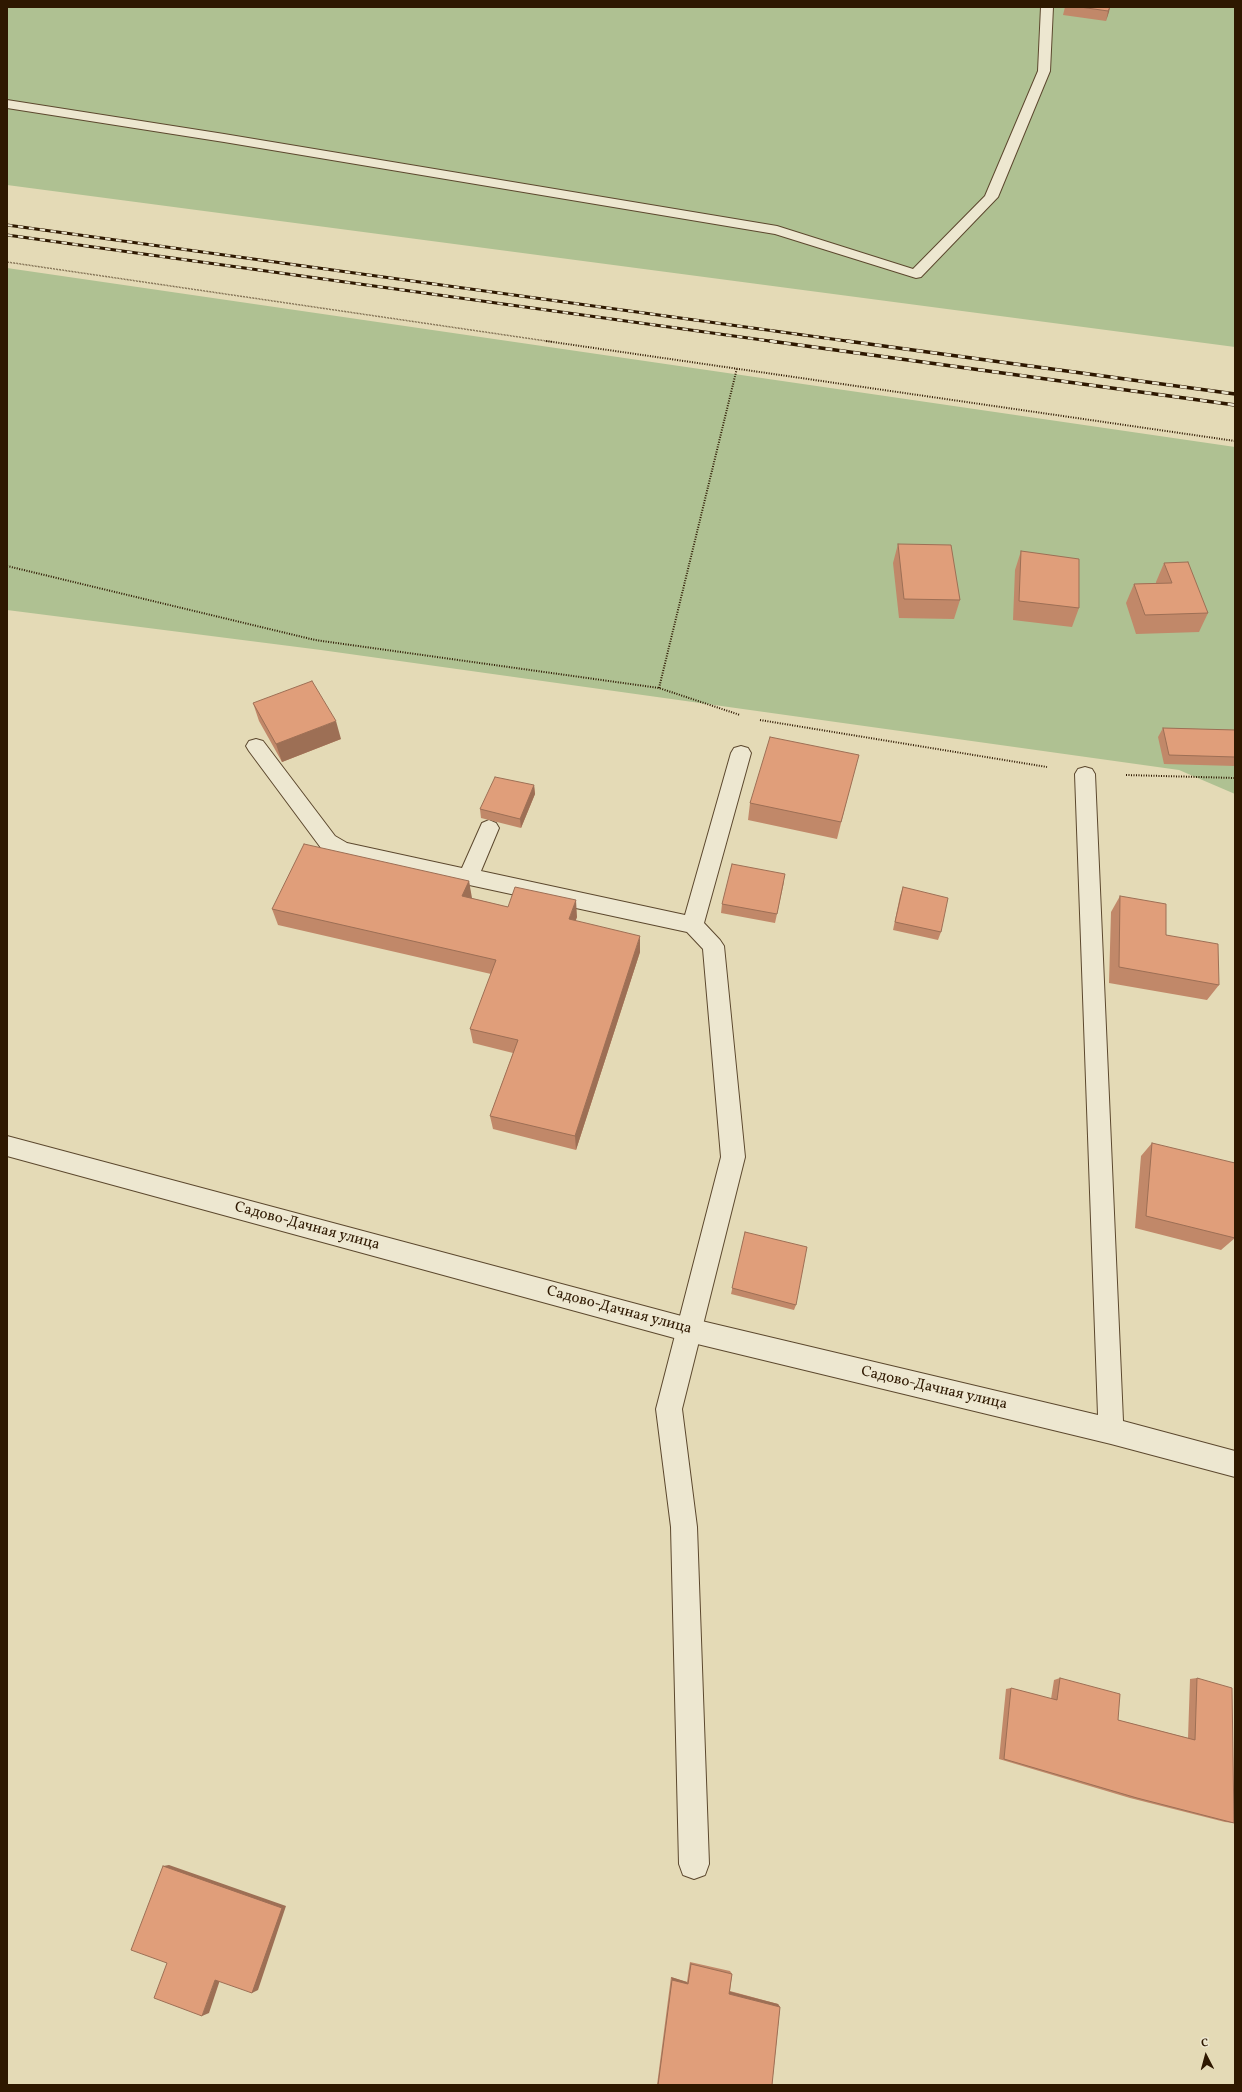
<!DOCTYPE html>
<html>
<head>
<meta charset="utf-8">
<style>
	body { margin:0 }
	#map { position:relative; width:1242px; height:2092px; overflow:hidden; background:#e4dab6; font-family:Vollkorn,serif }
	canvas { display:block }
	.frame { position:absolute; inset:0; border:8px solid #2e1800; pointer-events:none }
	.north { position:absolute; left:1186px; top:2036px; width:40px; height:40px; -webkit-text-stroke:3px #ede7d0; paint-order:stroke; rotate:354deg; font-size:11px; font-weight:700; line-height:16px; text-align:center; color:#2e1800 }
	.north::after { content:''; display:block; margin:auto; width:14px; height:18px; background:#2e1800; clip-path:polygon(50% 0,100% 100%,50% 72%,0 100%) }
</style>
</head>
<body>
<div id="map">
<canvas width="1242" height="2092"></canvas>
<div class="frame"></div>
<div class="north">С</div>
</div>
<script>
const context = document.querySelector('canvas').getContext('2d');
context.lineJoin = 'round';
function paint(path, color) {
  context.fillStyle = color;
  context.fill(path, 'evenodd');
}
function toPath(rows) {
  const path = new Path2D();
  for (const r of rows) {
    path.moveTo(r[0], r[1]);
    for (let i = 2; i < r.length; i += 2) path.lineTo(r[i], r[i + 1]);
  }
  return path;
}
function strokePath(path, color, width, dash) {
  context.strokeStyle = color;
  context.lineWidth = width;
  context.lineCap = dash ? 'butt' : 'round';
  context.setLineDash(dash || []);
  context.stroke(path);
}
function label(font, color, halo, rows, align = 'center') {
  context.font = font + ' Vollkorn,serif';
  context.lineWidth = 4;
  context.setLineDash([]);
  context.textBaseline = 'middle';
  context.strokeStyle = halo;
  context.fillStyle = color;
  for (const [text, x, y, turn = 0] of rows) {
    context.save();
    context.translate(x, y);
    context.rotate((+turn || 0) * Math.PI / 180);
    context.textAlign = isNaN(turn) ? turn : align;
    if (halo) context.strokeText(text, 0, 0);
    context.fillText(text, 0, 0);
    context.restore();
  }
}
const green = toPath([
	[7,7,1235,7,1235,347,7,185],
	[7,268,1235,447,1235,794,1179,770,321,650,7,610]
]);
const pathFar1 = toPath([
	[7,262,553,342]
]);
const path = toPath([
	[546,341,1235,441],
	[7,566,315,640,659,688,740,715],
	[659,688,737,368],
	[760,720,1047,767],
	[1126,775,1235,778]
]);
const lane = toPath([
	[1041,7,1053,7,1050,71,998,197,921,277,916,278,775,234,224,142,7,108,7,100,224,134,777,226,913,269,985,196,1038,71,1041,7],
	[256,739,263,741,335,836,347,843,462,868,482,823,489,820,496,823,499,828,481,871,685,915,731,753,734,748,741,746,748,748,751,753,704,923,720,940,724,946,745,1157,682,1409,697,1527,709,1864,705,1875,694,1879,683,1875,679,1864,671,1527,656,1409,721,1157,703,949,687,932,335,856,321,848,249,751,246,746,249,741,256,739]
]);
const street = toPath([
	[1085,767,1092,769,1095,774,1123,1421,1235,1451,1235,1477,1111,1444,689,1342,7,1156,7,1136,689,1318,1098,1415,1075,774,1078,769,1085,767]
]);
const railFar1 = toPath([
	[7,225,854,342],
	[7,235,777,342]
]);
const rail = toPath([
	[770,341,1235,405],
	[847,341,1235,394]
]);
const wall = toPath([
	[1065,7,1110,7,1106,21,1063,15],
	[898,544,960,600,954,619,899,618,893,563],
	[1021,551,1079,608,1072,627,1013,620,1015,570],
	[1164,563,1208,613,1199,632,1136,634,1126,603,1134,584,1156,583,1156,582],
	[253,703,341,739,282,762,259,721],
	[1163,728,1235,730,1235,766,1164,764,1158,737],
	[854,772,837,839,748,820,750,803],
	[534,785,535,794,521,828,481,818,480,809],
	[469,881,471,898,508,907,577,917,575,921,640,952,576,1150,493,1129,490,1116,513,1053,473,1043,470,1029,491,974,278,925,272,909],
	[784,882,775,923,721,913,722,904],
	[903,887,941,932,938,940,893,930,900,896],
	[1120,896,1166,935,1219,985,1207,1000,1109,983,1111,912],
	[1152,1143,1235,1238,1221,1250,1135,1228,1141,1156],
	[745,1232,796,1305,794,1310,731,1294],
	[1060,1678,1118,1720,1188,1738,1190,1679,1197,1678,1234,1823,1225,1822,1130,1798,999,1759,1006,1689,1011,1688,1051,1699,1054,1680],
	[690,1962,730,1971,732,1974,730,1991,778,2004,780,2007,772,2085,657,2085,671,1977,687,1982]
]);
const shadedWall = toPath([
	[1110,7,1109,12,1106,21,1108,11],
	[336,721,341,739,282,762,276,744],
	[534,785,535,794,521,828,520,819],
	[469,881,472,898,465,913,462,896],
	[576,900,577,917,570,936,569,919],
	[640,936,640,952,576,1150,575,1136],
	[169,1865,286,1906,258,1990,252,1993,163,1866],
	[221,1977,209,2013,202,2016,215,1980],
	[671,1977,687,1982,688,1984,672,1980],
	[728,1991,778,2004,780,2007,729,1994]
]);
const building = toPath([
	[1080,7,1110,7,1108,11,1080,7],
	[898,544,951,545,960,600,904,599,898,544],
	[1021,551,1079,559,1079,608,1019,601,1021,551],
	[1188,562,1208,613,1145,615,1134,584,1172,583,1164,563,1188,562],
	[312,681,336,721,276,744,253,703,312,681],
	[1163,728,1235,730,1235,757,1169,755,1163,728],
	[770,737,859,755,841,822,750,803,770,737],
	[495,777,534,785,520,819,480,809,495,777],
	[304,844,469,881,462,896,508,907,515,887,576,900,569,919,640,936,575,1136,490,1116,518,1040,470,1029,496,960,272,909,304,844],
	[732,864,785,874,777,914,722,904,732,864],
	[903,887,948,898,941,932,895,922,903,887],
	[1120,896,1166,904,1166,935,1218,944,1219,985,1119,967,1120,896],
	[1152,1143,1235,1163,1235,1238,1146,1216,1152,1143],
	[745,1232,807,1247,796,1305,732,1288,745,1232],
	[1060,1678,1120,1694,1118,1720,1195,1740,1197,1678,1232,1688,1234,1823,1137,1798,1004,1759,1011,1688,1057,1700,1060,1678],
	[163,1866,282,1908,252,1993,215,1980,202,2016,154,1998,167,1963,131,1950,163,1866],
	[691,1964,732,1974,729,1994,780,2007,772,2085,658,2085,672,1980,688,1984,691,1964]
]);
const streetNames = [
	["Садово-Дачная улица",307,1227,15],
	["Садово-Дачная улица",619,1311,15],
	["Садово-Дачная улица",934,1389,13]
];
paint(green, '#afc192');
strokePath(lane, '#5c482e', 2);
strokePath(street, '#5c482e', 2);
strokePath(pathFar1, '#2e1800', 1.5, [0.5, 1]);
strokePath(path, '#2e1800', 2, [1, 1.5]);
paint(lane, '#ede7d0');
paint(street, '#ede7d0');
strokePath(railFar1, '#2e1800', 3);
strokePath(rail, '#2e1800', 3.5);
strokePath(railFar1, '#ede7d0', 2, [5.5]);
strokePath(rail, '#ede7d0', 2.5, [7]);
paint(wall, '#c18869');
paint(shadedWall, '#9d6f55');
paint(building, '#e09e7a');
strokePath(building, '#9d6f55', 1);
label('15px', '#2e1800', '#ede7d0', streetNames);
</script>
</body>
</html>
